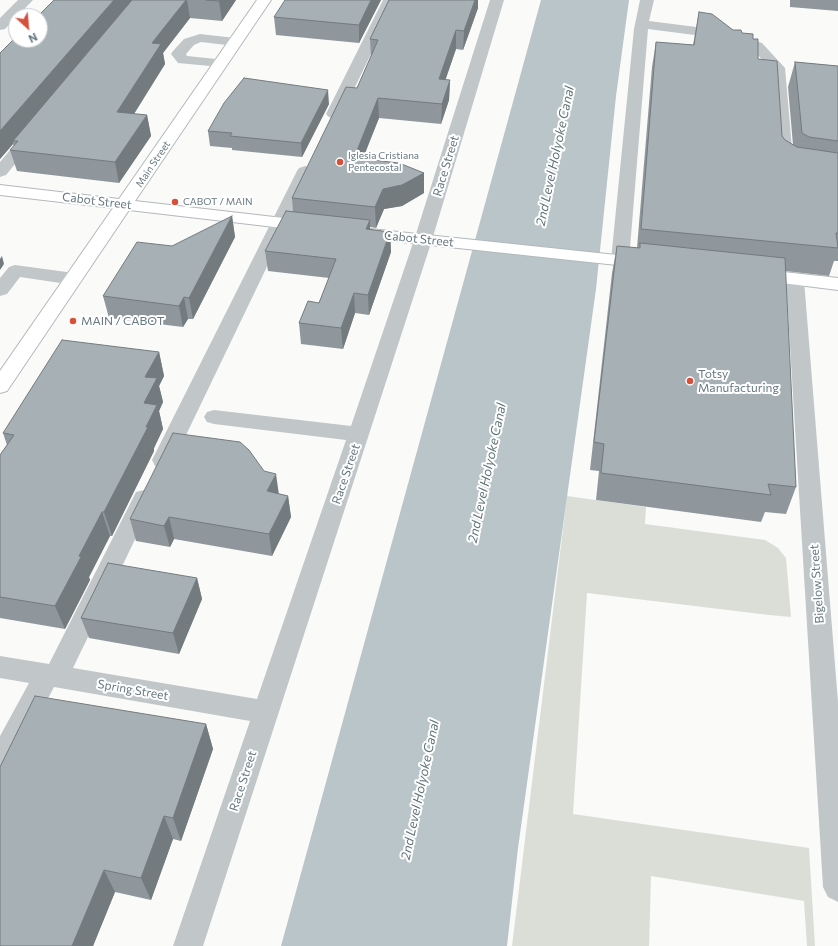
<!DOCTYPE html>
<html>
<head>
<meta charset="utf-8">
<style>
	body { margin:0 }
	#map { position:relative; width:838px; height:946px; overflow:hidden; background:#fafaf8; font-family:Commissioner,sans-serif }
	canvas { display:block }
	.north { position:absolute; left:8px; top:8px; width:40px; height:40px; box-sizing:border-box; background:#fff; border:1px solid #c2c9cd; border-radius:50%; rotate:154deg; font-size:11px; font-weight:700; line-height:16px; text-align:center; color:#667881 }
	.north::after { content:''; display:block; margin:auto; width:14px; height:18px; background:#d7503b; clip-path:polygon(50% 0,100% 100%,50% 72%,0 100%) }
</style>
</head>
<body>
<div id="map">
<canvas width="838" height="946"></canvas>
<div class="north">N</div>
</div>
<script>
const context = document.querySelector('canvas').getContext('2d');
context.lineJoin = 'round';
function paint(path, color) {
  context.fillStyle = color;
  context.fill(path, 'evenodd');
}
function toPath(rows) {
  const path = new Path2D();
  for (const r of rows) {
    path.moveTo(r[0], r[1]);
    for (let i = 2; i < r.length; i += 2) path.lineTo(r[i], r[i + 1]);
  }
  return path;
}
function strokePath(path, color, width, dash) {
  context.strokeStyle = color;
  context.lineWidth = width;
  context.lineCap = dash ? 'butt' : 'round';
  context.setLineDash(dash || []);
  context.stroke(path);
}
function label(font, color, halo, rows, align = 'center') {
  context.font = font + ' Commissioner,sans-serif';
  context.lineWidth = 4;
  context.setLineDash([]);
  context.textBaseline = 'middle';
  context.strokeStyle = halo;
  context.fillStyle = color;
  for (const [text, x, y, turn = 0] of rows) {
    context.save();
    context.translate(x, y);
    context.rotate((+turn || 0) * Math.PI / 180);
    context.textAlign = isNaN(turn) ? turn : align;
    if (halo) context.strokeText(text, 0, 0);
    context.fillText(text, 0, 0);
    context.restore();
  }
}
const green = toPath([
	[567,496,646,507,645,524,765,540,778,548,786,558,791,617,769,615,587,593,573,814,809,848,815,946,807,946,804,901,651,876,649,946,512,946]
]);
const water = toPath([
	[541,0,629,0,616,96,596,289,518,848,507,946,281,946]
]);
const minor = toPath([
	[18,0,33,0,5,29,0,30,0,18,18,0],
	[383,0,397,0,342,114,339,117,334,119,329,117,326,114,383,0],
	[490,0,504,0,432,240,203,946,173,946,250,721,54,687,10,772,0,775,0,736,29,683,0,678,0,656,49,664,133,498,136,492,144,490,152,492,155,498,73,668,257,699,346,440,214,424,207,422,204,417,207,412,214,410,351,426,414,240,490,0],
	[640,0,654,0,649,21,720,30,762,43,785,68,793,160,801,165,838,170,838,180,790,172,779,165,777,162,771,69,752,49,718,38,648,29,629,260,626,264,620,265,614,264,611,260,634,29,640,0],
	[200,34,235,38,240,39,242,42,240,45,235,46,201,42,194,45,186,54,187,56,226,60,228,63,226,66,221,67,178,63,171,54,173,51,184,39,200,34],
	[31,130,37,132,39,135,6,175,0,177,0,162,25,132,31,130],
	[305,166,311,168,313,171,174,460,171,466,163,468,155,466,152,460,297,171,299,168,305,166],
	[15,265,74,273,81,275,83,279,81,283,74,285,20,277,7,294,0,296,0,278,9,267,15,265],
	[795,274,802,276,804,280,838,702,838,902,828,897,823,887,786,280,788,276,795,274]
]);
const major = toPath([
	[257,0,271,0,135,201,309,221,315,222,318,226,315,230,309,231,129,210,7,391,0,393,0,371,113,208,0,195,0,185,119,199,257,0],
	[361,228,645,258,651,259,654,263,651,267,645,268,355,237,352,233,355,229,361,228],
	[756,269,838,278,838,290,750,279,747,275,750,271,756,269]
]);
const wall = toPath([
	[54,0,236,0,222,21,190,18,163,53,165,64,134,114,147,115,151,136,119,183,17,171,10,150,14,146,13,144,0,159,0,53],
	[381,0,359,43,276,35,274,17],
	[389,0,478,0,478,8,463,50,456,49,445,80,450,80,449,100,441,124,379,118,362,159,424,173,424,193,402,206,384,209,376,228,370,227,370,229,390,232,391,252,369,315,355,313,343,349,301,344,299,323,319,303,329,278,268,271,265,251,293,212,292,198,357,88,371,57,370,39],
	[790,0,838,0,838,11,790,7],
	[699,12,733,30,753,39,758,59,782,136,785,140,793,145,788,87,795,62,838,66,838,261,834,261,829,276,785,271,796,487,786,514,765,512,761,522,596,500,599,471,590,470,612,273,617,246,637,248,652,67,656,42,693,45],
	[329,104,302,157,232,150,232,148,210,146,208,131],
	[232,216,235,237,193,319,188,319,183,327,109,318,103,296],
	[159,352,164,376,159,386,163,402,159,411,163,429,154,448,154,451,112,536,110,536,89,577,90,580,65,629,0,618,0,455,7,445,3,433],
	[279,494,288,496,291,517,272,556,174,539,170,547,136,541,130,519],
	[197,578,202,599,179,654,89,638,81,618],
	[206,724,213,749,181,841,173,839,151,900,115,892,93,946,0,946]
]);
const shadedWall = toPath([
	[114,0,134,0,13,141,13,144,0,159,0,131],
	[186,0,187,0,190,18,163,53,165,64,122,133,117,112,152,43],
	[220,0,236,0,222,21,219,1],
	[371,0,381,0,359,43,359,25],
	[475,0,478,0,478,8,463,50,464,31],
	[456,30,456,49,439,99,439,79],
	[450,80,449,100,441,124,442,104],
	[328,90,329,104,302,157,301,143],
	[378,98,379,118,355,179,354,158],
	[147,115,151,136,119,183,115,162],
	[424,173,424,193,402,206,384,209,376,228,375,207,383,189],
	[232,216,235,237,193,319,189,298],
	[370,220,370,240,366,229],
	[390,232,391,252,369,315,368,295],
	[2,256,4,264,0,270,0,259],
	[354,293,355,313,343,349,341,328],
	[184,297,188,319,183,327,179,306],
	[159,352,164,376,159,386,163,402,159,411,163,429,154,448,154,451,112,536,104,512,144,403,145,377],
	[276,474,279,495,267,491],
	[288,496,291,517,272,556,269,534],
	[102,512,110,536,89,577,90,580,65,629,55,606,79,556],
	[169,517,174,539,170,547,164,526],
	[197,578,202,599,179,654,173,633],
	[206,724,213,749,181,841,173,818],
	[164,816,173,839,151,900,141,878],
	[104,870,115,892,93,946,72,946]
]);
const building = toPath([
	[54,0,114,0,0,131,0,53,16,37,16,40,40,40,40,16,38,16,54,0],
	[132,0,186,0,152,43,161,44,117,112,147,115,115,162,10,150,18,141,13,141,132,0],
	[206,0,220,0,219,1,206,0],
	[285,0,371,0,359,25,274,17,285,0],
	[389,0,475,0,464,31,456,30,439,79,450,80,442,104,378,98,354,158,399,163,424,173,402,185,383,189,375,207,292,198,346,87,357,88,378,40,370,39,389,0],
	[699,12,712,14,733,30,741,30,742,33,753,34,753,39,758,39,758,59,777,61,782,136,785,140,797,147,838,153,838,233,836,233,838,248,641,229,656,42,694,45,699,12],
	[795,62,838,66,838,141,809,137,802,133,795,62],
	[244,78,328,90,301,143,230,136,232,133,208,131,224,103,244,78],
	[286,211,370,220,366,229,390,232,368,295,354,293,341,328,299,323,308,301,319,303,336,259,265,251,286,211],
	[232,216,189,298,184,297,179,306,103,296,137,242,172,246,232,216],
	[640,243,785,258,796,487,768,484,771,495,601,473,604,444,594,442,617,246,640,248,640,243],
	[62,340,159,352,145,377,157,378,144,403,157,405,146,427,148,427,104,512,102,512,79,556,81,557,55,606,0,597,0,455,14,435,3,433,62,340],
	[173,433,240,442,249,450,264,471,276,474,267,491,288,496,269,534,169,517,164,526,130,519,173,433],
	[108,563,197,578,173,633,81,618,108,563],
	[35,696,206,724,173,818,164,816,141,878,104,870,72,946,0,946,0,767,35,696]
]);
const markers = [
	[340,162,4,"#d7503b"],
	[175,202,4,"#d7503b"],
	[73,321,4,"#d7503b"],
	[690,381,4,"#d7503b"]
];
const farPoinames = [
	["Iglesia Cristiana",348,156],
	["Pentecostal",348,168],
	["CABOT / MAIN",183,202]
];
const farStreetnames = [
	["Main Street",153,164,-56]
];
const streetNames = [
	["Race Street",446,166,-73],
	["Cabot Street",97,201,7],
	["Cabot Street",419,239,6],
	["Race Street",346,474,-71],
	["Bigelow Street",817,584,-94],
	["Spring Street",133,690,10],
	["Race Street",243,781,-72]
];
const poiNames = [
	["MAIN / CABOT",81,321],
	["Totsy",698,374],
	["Manufacturing",698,388]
];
const waterNames = [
	["2nd Level Holyoke Canal",555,156,-78],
	["2nd Level Holyoke Canal",487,473,-78],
	["2nd Level Holyoke Canal",420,790,-78]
];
paint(green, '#dbded7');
paint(water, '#b9c5c8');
strokePath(major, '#b3b9bc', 2);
paint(minor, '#c1c6c9');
paint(major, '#fff');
paint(wall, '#8f979c');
paint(shadedWall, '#747b7f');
paint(building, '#a6b0b5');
strokePath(building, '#747b7f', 1);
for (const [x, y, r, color] of markers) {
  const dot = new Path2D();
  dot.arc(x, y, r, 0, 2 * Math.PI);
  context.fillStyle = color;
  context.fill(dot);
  strokePath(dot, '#fff', 1.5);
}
label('10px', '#667881', '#fff', farPoinames, 'left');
label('10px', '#667881', '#fff', farStreetnames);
label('12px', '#667881', '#fff', streetNames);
label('12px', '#667881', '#fff', poiNames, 'left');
label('italic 13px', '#62767a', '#fff', waterNames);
</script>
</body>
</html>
